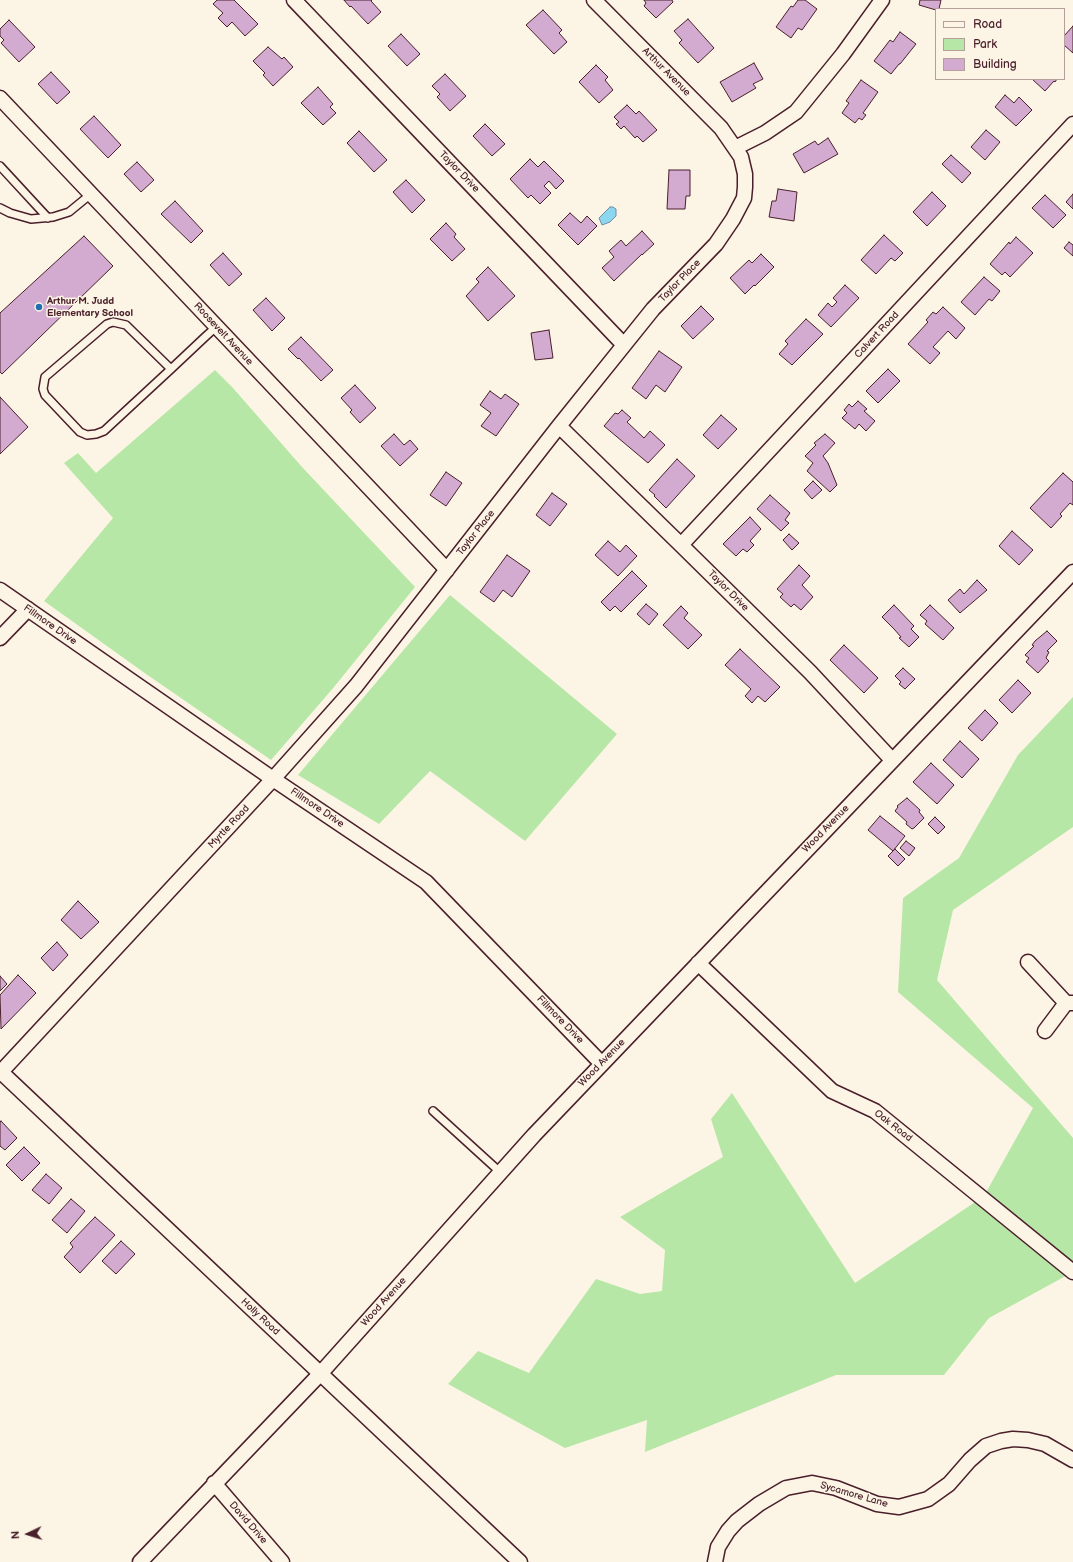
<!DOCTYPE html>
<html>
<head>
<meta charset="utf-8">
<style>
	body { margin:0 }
	#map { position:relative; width:1073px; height:1562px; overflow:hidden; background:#fcf5e5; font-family:"Balsamiq Sans",sans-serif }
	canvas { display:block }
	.legend { position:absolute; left:935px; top:8px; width:130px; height:72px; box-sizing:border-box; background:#fcf5e5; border:1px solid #b59f9b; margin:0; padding:5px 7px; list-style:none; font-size:12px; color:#4a1f2b }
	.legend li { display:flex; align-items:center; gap:8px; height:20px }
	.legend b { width:20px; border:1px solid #b59f9b }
	.north { position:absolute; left:8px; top:1514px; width:40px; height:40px; -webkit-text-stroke:3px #fcf5e5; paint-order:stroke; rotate:266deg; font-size:11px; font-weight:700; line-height:16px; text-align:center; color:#4a1f2b }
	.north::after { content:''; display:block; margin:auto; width:14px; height:18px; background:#4a1f2b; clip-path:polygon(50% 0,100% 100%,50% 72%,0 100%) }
</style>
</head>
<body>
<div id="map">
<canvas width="1073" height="1562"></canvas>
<ul class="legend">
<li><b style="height:5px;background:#fcf5e5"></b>Road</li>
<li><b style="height:11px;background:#b7e7a6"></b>Park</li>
<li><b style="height:11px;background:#d3aad0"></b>Building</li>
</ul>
<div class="north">N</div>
</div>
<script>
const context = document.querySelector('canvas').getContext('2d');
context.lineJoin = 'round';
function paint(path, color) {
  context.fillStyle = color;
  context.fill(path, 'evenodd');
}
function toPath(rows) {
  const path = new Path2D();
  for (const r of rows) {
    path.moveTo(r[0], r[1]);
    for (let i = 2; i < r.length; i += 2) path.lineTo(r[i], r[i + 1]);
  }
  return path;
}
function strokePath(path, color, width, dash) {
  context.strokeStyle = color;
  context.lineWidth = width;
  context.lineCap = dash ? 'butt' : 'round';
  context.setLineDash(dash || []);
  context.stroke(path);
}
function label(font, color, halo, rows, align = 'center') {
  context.font = font + ' "Balsamiq Sans",sans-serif';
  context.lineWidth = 3;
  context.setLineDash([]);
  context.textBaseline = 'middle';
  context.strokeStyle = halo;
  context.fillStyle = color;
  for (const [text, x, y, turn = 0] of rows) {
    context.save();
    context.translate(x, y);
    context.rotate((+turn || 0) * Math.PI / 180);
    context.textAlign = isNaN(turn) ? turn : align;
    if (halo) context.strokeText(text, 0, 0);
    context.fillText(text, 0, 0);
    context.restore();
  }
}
const green = toPath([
	[215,370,233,388,302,467,415,587,334,687,271,760,146,674,44,601,113,518,64,463,78,453,96,473],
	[450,595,617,734,525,841,430,771,379,824,298,775],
	[1073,697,1073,827,953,910,937,980,1073,1138,1073,1272,989,1318,944,1375,836,1375,645,1452,647,1420,565,1448,448,1384,478,1351,529,1373,596,1279,640,1294,662,1291,665,1250,620,1217,723,1157,711,1119,732,1093,855,1283,984,1196,1033,1108,898,992,903,898,959,858,1018,755]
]);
const water = toPath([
	[610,207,613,207,616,209,616,216,610,222,602,225,599,218,610,207]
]);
const building = toPath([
	[217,0,234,0,258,24,245,36,232,22,227,27,218,18,223,13,213,4,217,0],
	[344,0,372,0,371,1,381,12,368,24,351,6,350,7,344,0],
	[644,0,672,0,673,2,656,18,644,6,646,3,644,0],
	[798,0,805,0,817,9,802,30,798,28,791,38,776,27,791,6,793,7,798,0],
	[920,0,941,0,939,9,936,10,919,5,920,0],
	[543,10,562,30,559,33,567,42,554,54,526,25,543,10],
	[688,19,714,48,698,63,679,43,682,40,674,31,688,19],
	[9,20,35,47,19,62,1,43,4,40,0,36,0,29,9,20],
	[1073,26,1073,53,1064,45,1064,36,1073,26],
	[900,32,916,44,900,64,899,64,891,74,874,61,890,40,893,42,900,32],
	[401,34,420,54,407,66,388,46,401,34],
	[268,47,282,59,284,57,293,67,273,86,263,75,265,73,253,61,268,47],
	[754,63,763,79,753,84,756,88,732,102,720,82,754,63],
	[596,65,608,77,605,80,613,90,599,103,579,82,596,65],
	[51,72,70,92,57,104,38,84,51,72],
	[445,74,466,96,450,111,437,97,440,94,432,86,445,74],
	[1032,79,1057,79,1055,82,1054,81,1045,91,1032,79],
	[861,80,878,92,863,113,866,115,862,120,859,118,855,123,842,113,849,103,846,101,861,80],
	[318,87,333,104,330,107,336,113,323,125,301,103,318,87],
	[1005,95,1014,103,1019,97,1032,110,1016,126,995,107,1005,95],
	[627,105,636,114,639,111,657,130,643,142,637,136,635,138,624,126,621,129,616,124,619,122,614,117,627,105],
	[94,116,121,145,108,158,80,129,94,116],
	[485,124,505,144,492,156,473,136,485,124],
	[986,130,1000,142,985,160,971,147,986,130],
	[359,131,387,160,374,172,347,143,359,131],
	[828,138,838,154,804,173,793,154,815,141,818,145,828,138],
	[951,155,971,173,962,183,942,164,951,155],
	[530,159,538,167,544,161,564,181,556,189,549,181,544,186,551,193,540,204,531,195,528,198,510,179,530,159],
	[137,162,154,180,141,192,124,174,137,162],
	[669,170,690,170,690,196,686,196,685,209,667,209,669,170],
	[406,180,425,200,412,213,393,192,406,180],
	[778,189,797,192,794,221,769,217,772,201,776,201,778,189],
	[932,192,946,206,927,226,913,212,932,192],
	[1073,194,1073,209,1066,202,1073,194],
	[1045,195,1066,215,1053,228,1032,208,1045,195],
	[175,201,203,231,191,243,161,214,175,201],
	[570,213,581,223,587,216,597,226,578,245,558,225,570,213],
	[446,223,456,234,454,237,465,249,452,261,430,239,446,223],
	[642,231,654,244,642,255,642,254,614,281,602,268,614,257,609,251,621,240,626,246,642,231],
	[884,235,903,253,895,261,891,258,876,274,861,260,884,235],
	[84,236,113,266,2,374,0,372,0,313,84,236],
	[1016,237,1033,253,1010,277,1005,272,1002,275,990,264,1009,242,1010,244,1016,237],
	[1069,242,1073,245,1073,256,1064,248,1069,242],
	[223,253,242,274,229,286,210,265,223,253],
	[761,254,774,267,755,286,754,285,745,294,730,278,749,260,752,263,761,254],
	[488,267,515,296,488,321,466,296,479,282,476,279,488,267],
	[984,277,1000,291,992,301,989,299,975,315,961,302,984,277],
	[845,285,859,298,831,327,818,315,828,303,832,307,837,302,833,298,845,285],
	[266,298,285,318,272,331,253,310,266,298],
	[701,306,714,319,693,339,681,326,701,306],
	[943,307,965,328,956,339,948,331,933,347,940,353,930,364,908,344,928,322,926,320,933,312,936,314,943,307],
	[806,319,823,334,792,365,779,354,788,344,785,341,806,319],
	[549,330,553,358,535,360,531,333,549,330],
	[301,337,333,370,321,381,299,358,298,359,288,349,301,337],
	[659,351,682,367,665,392,656,385,646,399,632,388,659,351],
	[888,369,900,381,878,403,866,391,888,369],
	[355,385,376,408,360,423,350,412,352,410,341,398,355,385],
	[490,391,501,399,505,394,519,404,496,436,481,426,491,413,480,405,490,391],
	[0,397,28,427,0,454,0,397],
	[858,401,867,409,864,411,875,421,866,431,859,424,855,429,842,418,847,413,844,410,849,404,852,407,858,401],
	[622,410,631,418,627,422,644,438,650,431,665,445,648,463,604,426,615,413,618,414,622,410],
	[721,415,737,429,718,449,703,435,721,415],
	[394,434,404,445,410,440,418,449,400,466,381,446,394,434],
	[825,434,835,443,823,456,828,463,837,485,830,492,807,471,813,463,805,456,816,445,814,443,825,434],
	[677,459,695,476,666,508,654,496,655,495,649,490,677,459],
	[446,472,462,483,446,506,430,495,446,472],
	[1063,473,1073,482,1073,505,1070,503,1060,514,1062,516,1051,528,1030,508,1063,473],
	[813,481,822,490,812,499,804,490,813,481],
	[552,493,567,504,550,526,536,515,552,493],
	[770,495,790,513,785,520,789,523,781,531,757,509,770,495],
	[750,517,761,529,750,541,754,545,747,552,743,549,736,556,723,544,750,517],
	[1012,531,1033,550,1019,565,999,546,1012,531],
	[789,534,799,543,792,550,783,540,789,534],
	[608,541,620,552,626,545,637,556,618,576,595,555,608,541],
	[507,555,530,571,512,597,503,590,494,602,480,592,507,555],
	[799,565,810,576,802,585,813,597,801,610,794,604,791,607,780,597,783,594,777,589,799,565],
	[632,571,647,586,621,612,615,606,610,611,601,602,632,571],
	[977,580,987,590,960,613,948,600,960,589,964,594,977,580],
	[646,604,658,614,649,625,637,614,646,604],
	[894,605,914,626,911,629,919,637,909,647,899,638,901,637,894,629,882,617,894,605],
	[930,605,954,628,943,640,925,624,927,621,920,615,930,605],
	[681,606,688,613,684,618,702,635,688,649,663,625,681,606],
	[1047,631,1057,641,1047,651,1049,652,1046,658,1049,661,1038,673,1026,662,1029,658,1025,655,1034,646,1032,645,1035,641,1047,631],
	[844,645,878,678,864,693,830,660,844,645],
	[740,649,780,687,765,702,758,696,752,703,745,696,751,689,725,665,740,649],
	[903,668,915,679,905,689,899,684,901,682,895,676,903,668],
	[1018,680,1031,693,1012,713,999,700,1018,680],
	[985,710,998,723,982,741,968,728,985,710],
	[960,741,979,759,962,778,943,760,960,741],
	[931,763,954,785,937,804,913,782,931,763],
	[907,798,920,810,919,812,924,818,914,828,912,829,906,824,907,822,895,811,898,807,897,806,907,798],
	[880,816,905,836,893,851,868,830,880,816],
	[935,817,945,827,938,834,928,824,935,817],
	[906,841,915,848,909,856,900,848,906,841],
	[895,849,905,859,898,866,888,856,895,849],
	[78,901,99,922,81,939,61,920,78,901],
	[57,942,68,955,53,971,41,958,57,942],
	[18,975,36,993,1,1029,0,995,18,975],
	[0,976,7,984,0,991,0,976],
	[1,1121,17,1138,5,1150,0,1146,0,1122,1,1121],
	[24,1147,40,1163,22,1181,6,1165,24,1147],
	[46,1174,62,1188,49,1204,32,1190,46,1174],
	[71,1199,85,1211,67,1233,52,1220,71,1199],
	[95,1217,115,1235,80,1273,64,1257,73,1247,70,1243,95,1217],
	[121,1241,135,1254,116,1274,102,1261,121,1241]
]);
const service = toPath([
	[0,166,48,218],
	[0,208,10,213,31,219,53,217,69,212,91,194],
	[171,369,126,325,113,322,107,324,45,377,43,389,45,395,80,432,87,435,96,434,104,431,171,369,205,337,216,327],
	[433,1111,500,1172]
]);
const minor = toPath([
	[294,0,624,345],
	[0,98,447,570],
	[735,148,765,133,796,112,843,54,882,0],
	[559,426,681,545,810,672,892,760],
	[681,545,1073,124],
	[0,590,273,779,426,882,602,1064],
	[0,638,28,609],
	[1028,962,1066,1003],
	[698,963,832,1091,875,1111,1073,1272],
	[1045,1031,1066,1003,1073,1003],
	[0,1071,520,1562],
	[0,1073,273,779,356,686,559,426,653,309,716,244,733,219,744,198,745,187,745,174,741,157,721,128,594,0],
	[214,1483,282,1562],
	[140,1562,320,1374,534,1135,1073,572],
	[715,1562,718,1547,728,1531,737,1521,759,1504,786,1488,812,1483,836,1488,877,1504,899,1507,928,1499,949,1484,970,1460,986,1446,1001,1441,1013,1439,1028,1440,1045,1444,1073,1460]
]);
const markers = [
	[39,307,4,"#1f6fb2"]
];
const streetNames = [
	["Arthur Avenue",666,72,45],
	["Taylor Drive",459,172,46],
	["Taylor Place",680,281,-46],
	["Roosevelt Avenue",223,334,47],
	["Calvert Road",877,335,-47],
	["Taylor Place",476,533,-52],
	["Taylor Drive",728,591,45],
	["Fillmore Drive",50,625,35],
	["Fillmore Drive",317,808,34],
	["Myrtle Road",229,827,-47],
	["Wood Avenue",826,829,-46],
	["Fillmore Drive",560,1020,46],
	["Wood Avenue",602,1063,-46],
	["Oak Road",893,1126,38],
	["Wood Avenue",384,1302,-48],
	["Holly Road",260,1317,43],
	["Sycamore Lane",854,1495,16],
	["David Drive",248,1523,49]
];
const poiNames = [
	["Arthur M. Judd",47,301],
	["Elementary School",47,313]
];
paint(green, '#b7e7a6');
paint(water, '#8dd6ef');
strokePath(water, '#728da1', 1);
paint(building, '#d3aad0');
strokePath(building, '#4a1f2b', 1);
strokePath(service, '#4a1f2b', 10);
strokePath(minor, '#4a1f2b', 17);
strokePath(service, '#fcf5e5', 7);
strokePath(minor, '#fcf5e5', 14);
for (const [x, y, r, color] of markers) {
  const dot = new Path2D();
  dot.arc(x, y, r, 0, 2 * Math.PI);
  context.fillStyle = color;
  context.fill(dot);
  strokePath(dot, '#fcf5e5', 1.5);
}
label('10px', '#4a1f2b', '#fcf5e5', streetNames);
label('bold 10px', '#4a1f2b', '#fcf5e5', poiNames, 'left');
</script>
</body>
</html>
